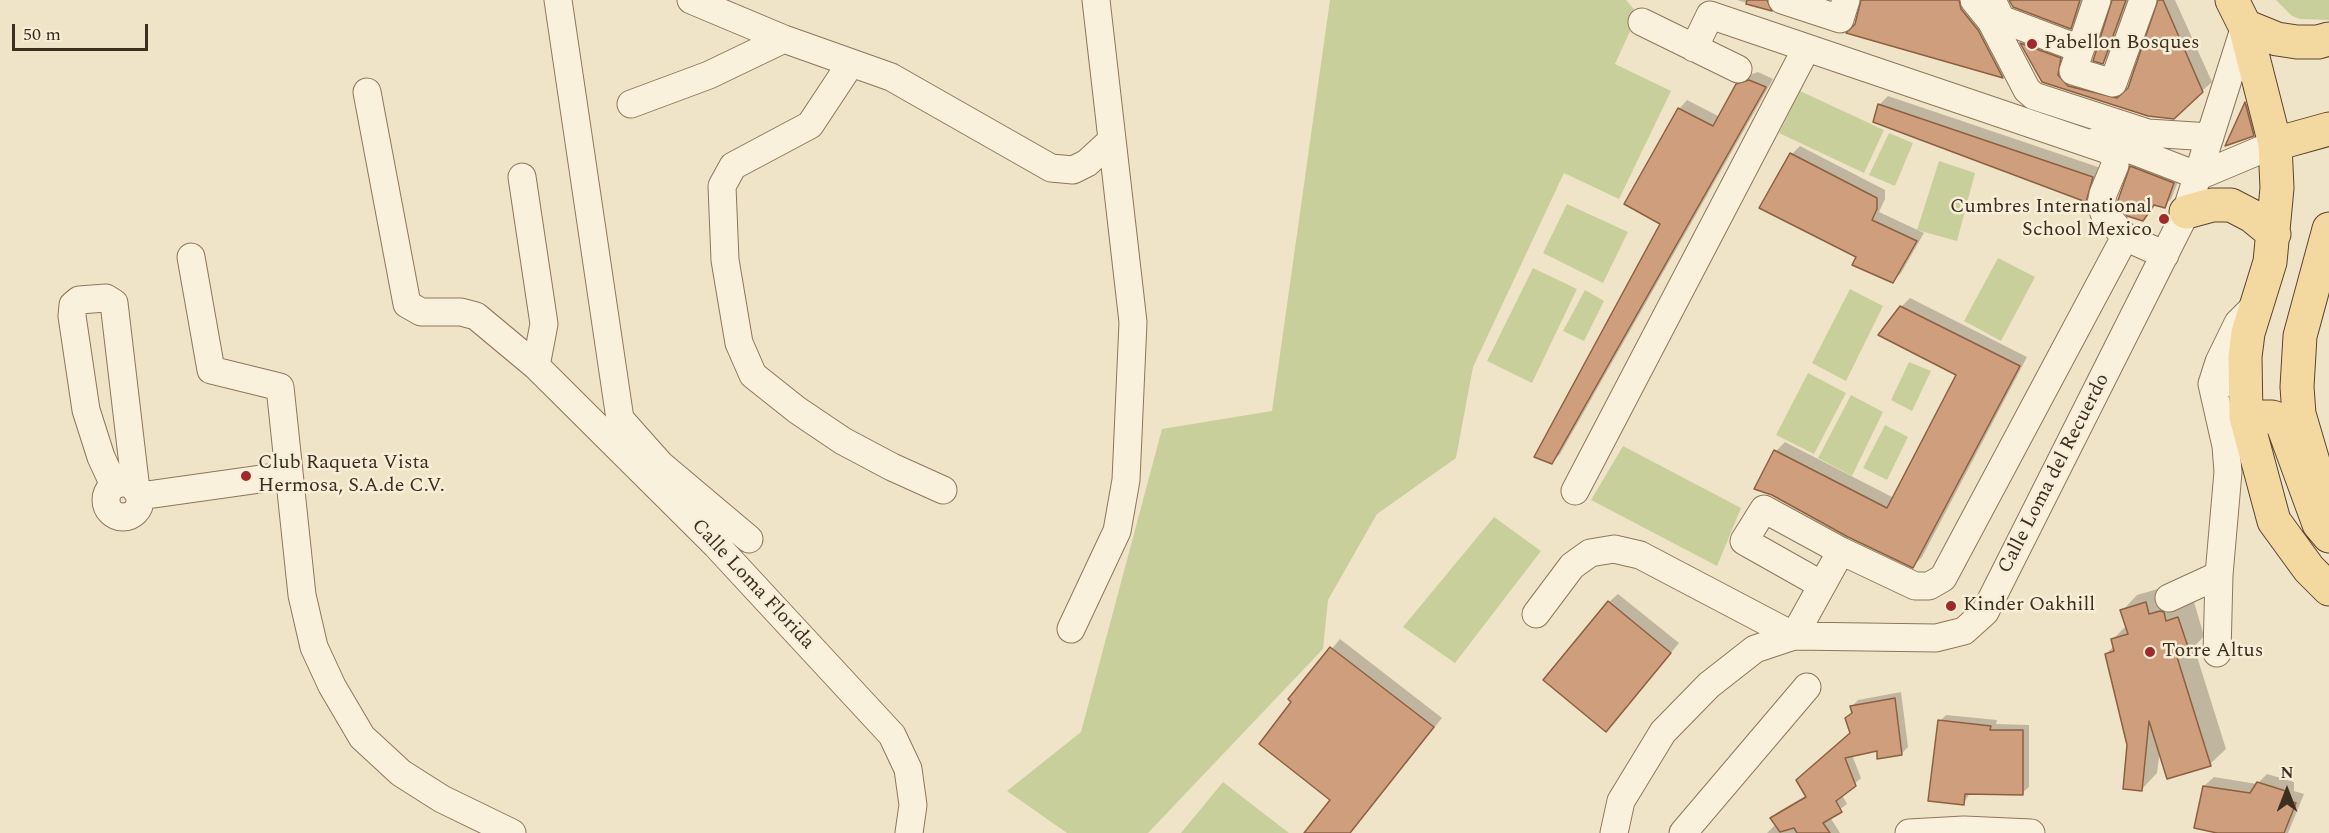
<!DOCTYPE html>
<html>
<head>
<meta charset="utf-8">
<style>
	body { margin:0 }
	#map { position:relative; width:2329px; height:833px; overflow:hidden; background:#f0e4c8; font-family:Spectral,serif }
	canvas { display:block }
	.north { position:absolute; left:2257px; top:761px; width:60px; height:60px; -webkit-text-stroke:4px #f7eed8; paint-order:stroke; rotate:0deg; font-size:16px; font-weight:700; line-height:24px; text-align:center; color:#3d2e20 }
	.north::after { content:''; display:block; margin:auto; width:21px; height:27px; background:#3d2e20; clip-path:polygon(50% 0,100% 100%,50% 72%,0 100%) }
	.scale { position:absolute; left:12px; top:24px; width:136px; height:27px; box-sizing:border-box; border:3px solid #3d2e20; border-top:0; padding-left:8px; font-size:18px; line-height:21px; white-space:nowrap; color:#3d2e20; -webkit-text-stroke:4px #f7eed8; paint-order:stroke }
</style>
</head>
<body>
<div id="map">
<canvas width="2329" height="833"></canvas>
<div class="north">N</div>
<div class="scale">50 m</div>
</div>
<script>
const context = document.querySelector('canvas').getContext('2d');
context.lineJoin = 'round';
function paint(path, color) {
  context.fillStyle = color;
  context.fill(path, 'evenodd');
}
function toPath(rows) {
  const path = new Path2D();
  for (const r of rows) {
    if (r.length === 3) {
      path.moveTo(r[0] + r[2], r[1]);
      path.arc(r[0], r[1], r[2], 0, 2 * Math.PI);
      continue;
    }
    path.moveTo(r[0], r[1]);
    for (let i = 2; i < r.length; i += 2) path.lineTo(r[i], r[i + 1]);
  }
  return path;
}
function strokePath(path, color, width, dash) {
  context.strokeStyle = color;
  context.lineWidth = width;
  context.lineCap = dash ? 'butt' : 'round';
  context.setLineDash(dash || []);
  context.stroke(path);
}
function label(font, color, halo, rows, align = 'center') {
  context.font = font + ' Spectral,serif';
  context.lineWidth = 5;
  context.setLineDash([]);
  context.textBaseline = 'middle';
  context.strokeStyle = halo;
  context.fillStyle = color;
  for (const [text, x, y, turn = 0] of rows) {
    context.save();
    context.translate(x, y);
    context.rotate((+turn || 0) * Math.PI / 180);
    context.textAlign = isNaN(turn) ? turn : align;
    if (halo) context.strokeText(text, 0, 0);
    context.fillText(text, 0, 0);
    context.restore();
  }
}
const green = toPath([
	[1330,0,1626,0,1638,14,1615,64,1671,91,1619,199,1564,173,1473,367,1456,458,1377,514,1328,600,1323,649,1148,833,1067,833,1007,791,1081,732,1162,429,1272,411],
	[2276,0,2329,0,2329,20,2300,19,2292,16],
	[1800,91,1884,130,1864,173,1779,133],
	[1889,133,1913,143,1895,186,1869,175],
	[1939,161,1975,173,1957,241,1917,230],
	[1567,204,1628,232,1603,283,1543,253],
	[1998,258,2035,277,2001,341,1964,321],
	[1533,268,1577,289,1532,383,1487,361],
	[1850,289,1883,306,1846,381,1812,363],
	[1585,290,1604,301,1584,341,1563,331],
	[1909,362,1931,371,1912,411,1891,400],
	[1808,373,1846,393,1814,454,1776,435],
	[1851,395,1883,412,1852,476,1818,458],
	[1885,425,1908,437,1887,480,1863,468],
	[1623,446,1741,508,1717,566,1591,500],
	[1494,517,1541,551,1455,663,1403,627],
	[1223,782,1289,833,1181,833]
]);
const shadow = toPath([
	[1737,0,1779,0,1780,1,1771,10],
	[1862,0,1972,0,2011,68,2003,77,1849,32,1856,25],
	[2010,0,2086,0,2079,18,2070,27],
	[2114,0,2131,0,2112,53,2103,62],
	[2158,0,2175,0,2212,82,2173,117,2043,81,2022,43,2031,35,2069,49,2077,77,2127,90],
	[1758,72,1773,79,1560,454,1552,462,1662,223,1679,109,1687,100,1720,117,1737,85,1746,76],
	[1888,96,2101,168,2094,191,2085,200,1879,105],
	[2249,99,2257,130,2253,135,2227,143],
	[1800,146,1885,190,1885,199,1879,212,1924,233,1901,273,1893,281,1858,256,1761,207,1792,154],
	[2138,161,2180,177,2171,199,2164,206,2156,204,2143,219,2132,167],
	[1910,298,2027,357,1922,557,1913,566,1772,494,1756,488,1776,451,1785,442,1894,498,1958,374,1901,307],
	[2161,588,2181,606,2194,602,2204,636,2194,647,2226,749,2210,764,2160,750,2157,773,2142,789,2106,654,2114,646,2112,640,2126,626,2122,611,2137,595],
	[1618,594,1679,643,1615,721,1609,602],
	[1340,639,1442,718,1350,833,1306,833,1333,800,1291,699],
	[1901,692,1908,747,1902,753,1879,749,1852,755,1861,778,1842,795,1847,804,1830,817,1840,833,1767,833,1776,824,1772,819,1778,812,1807,795,1851,733,1852,706,1858,700],
	[1946,715,1997,720,1996,724,2029,725,2029,787,2022,793,1970,793,1963,804,1940,721],
	[2267,774,2294,782,2294,791,2304,794,2288,833,2224,833,2204,786,2214,777,2257,784]
]);
const building = toPath([
	[1747,0,1767,0,1772,11,1746,4,1747,0],
	[1861,0,1959,0,1961,9,1978,30,2003,78,1846,33,1855,24,1861,0],
	[2009,0,2080,0,2071,29,2013,7,2009,0],
	[2112,0,2126,0,2103,64,2093,61,2112,0],
	[2158,0,2163,0,2203,92,2174,119,2148,116,2042,82,2020,43,2061,58,2058,75,2068,86,2117,98,2128,88,2158,0],
	[1749,80,1766,87,1552,464,1534,457,1660,224,1624,204,1678,108,1713,126,1736,84,1749,80],
	[2245,102,2254,136,2225,146,2245,102],
	[1878,104,2093,177,2086,202,1873,122,1878,104],
	[1790,153,1877,198,1877,209,1872,220,1917,241,1893,283,1852,265,1856,257,1759,208,1790,153],
	[2130,166,2174,183,2165,208,2154,205,2143,221,2127,216,2117,203,2130,166],
	[1900,306,2020,366,1913,568,1848,537,1772,495,1754,489,1774,450,1887,508,1956,375,1878,335,1900,306],
	[1608,601,1671,653,1606,732,1543,680,1608,601],
	[2146,602,2149,614,2160,611,2164,612,2166,621,2178,617,2190,653,2177,657,2211,766,2167,779,2149,721,2142,791,2123,789,2127,745,2105,654,2114,651,2111,639,2128,634,2120,610,2146,602],
	[1330,647,1434,727,1350,833,1304,833,1330,800,1259,744,1291,702,1288,699,1330,647],
	[1895,698,1902,755,1877,759,1877,751,1845,758,1856,786,1836,801,1842,812,1823,823,1830,833,1797,833,1794,828,1780,832,1770,818,1806,797,1796,780,1850,733,1845,718,1852,713,1850,706,1895,698],
	[1938,720,1991,726,1990,730,2023,730,2023,795,1965,794,1964,805,1928,801,1938,720],
	[2257,782,2286,791,2286,800,2296,803,2284,833,2217,833,2194,828,2203,786,2250,793,2257,782]
]);
const minor = toPath([
	[558,0,620,419,660,464,749,539],
	[691,0,784,39,891,77,1051,168,1073,170,1087,163,1111,141],
	[1782,0,1840,19,1846,0],
	[1974,0,1991,21,2027,90,2034,96,2148,133,2210,137],
	[1992,0,2001,19,2080,49],
	[2097,0,2073,71,2113,83,2143,0],
	[1642,22,1738,69],
	[1694,48,1710,15,2108,150,2114,156,2115,165,2103,194,2101,204,2104,213,2125,237,2165,255],
	[851,63,810,125,733,166,722,186,725,260,739,343,753,375,797,410,843,441,892,467,943,490],
	[367,92,407,304,421,312,461,312,476,316,536,366,716,545,892,735,908,769,913,805,909,833],
	[631,104,709,75,784,39],
	[2097,141,2134,151,2199,176,2275,144],
	[522,177,544,324,536,366],
	[191,257,211,370,280,387,302,595,314,647,332,686,362,737,401,773,442,799,512,833],
	[2212,384,2219,362,2238,323,2252,309],
	[123,500,17],
	[114,485,101,457,86,410,72,316,73,305,79,300,106,298,114,303,136,490],
	[1575,491,1806,49],
	[140,496,289,475],
	[1822,585,1744,541,1764,509,1841,551,1915,586,1929,586,1943,578,2125,237],
	[2169,598,2219,575],
	[1536,614,1572,566,1590,553,1614,549,1640,555,1794,636,1841,551],
	[1071,629,1117,531,1126,480,1133,322,1096,0],
	[2217,653,2219,575,2228,472,2226,446,2212,384,2244,381],
	[1614,833,1621,801,1663,732,1709,685,1755,649,1794,636,1936,638,1964,631,1985,612,2186,212,2245,26],
	[1683,833,1807,687],
	[1909,833,1964,830,2031,833]
]);
const major = toPath([
	[2232,0,2245,26,2275,144,2277,188,2270,262,2248,333,2245,357,2246,417,2274,521,2309,569,2329,589],
	[2245,26,2277,39,2297,42,2318,42,2329,39],
	[2275,144,2329,129],
	[2186,212,2212,205,2231,205,2252,216,2274,234],
	[2329,229,2300,336,2297,387,2299,414,2319,482,2329,506],
	[2246,417,2272,417,2281,420,2319,524,2329,536]
]);
const markers = [
	[2032,44,6,"#9e2a2b"],
	[2164,219,6,"#9e2a2b"],
	[246,476,6,"#9e2a2b"],
	[1951,606,6,"#9e2a2b"],
	[2150,652,6,"#9e2a2b"]
];
const poiNames = [
	["Pabellon Bosques",2044,44],
	["Cumbres International",2152,208,"right"],
	["School Mexico",2152,231,"right"],
	["Club Raqueta Vista",258,464],
	["Hermosa, S.A.de C.V.",258,487],
	["Kinder Oakhill",1963,606],
	["Torre Altus",2162,652]
];
const streetNames = [
	["Calle Loma del Recuerdo",2055,474,-63],
	["Calle Loma Florida",752,585,47]
];
paint(green, '#c9cf9b');
paint(shadow, '#0003');
paint(building, '#cf9f7d');
strokePath(building, '#8d5f41', 1.5);
strokePath(minor, '#8d765c', 29);
strokePath(major, '#5b4430', 35);
strokePath(minor, '#faf1dc', 27);
strokePath(major, '#f3d9a0', 33);
for (const [x, y, r, color] of markers) {
  const dot = new Path2D();
  dot.arc(x, y, r, 0, 2 * Math.PI);
  context.fillStyle = color;
  context.fill(dot);
  strokePath(dot, '#f7eed8', 2);
}
label('20px', '#3d2e20', '#f7eed8', poiNames, 'left');
label('20px', '#3d2e20', '#f7eed8', streetNames);
</script>
</body>
</html>
